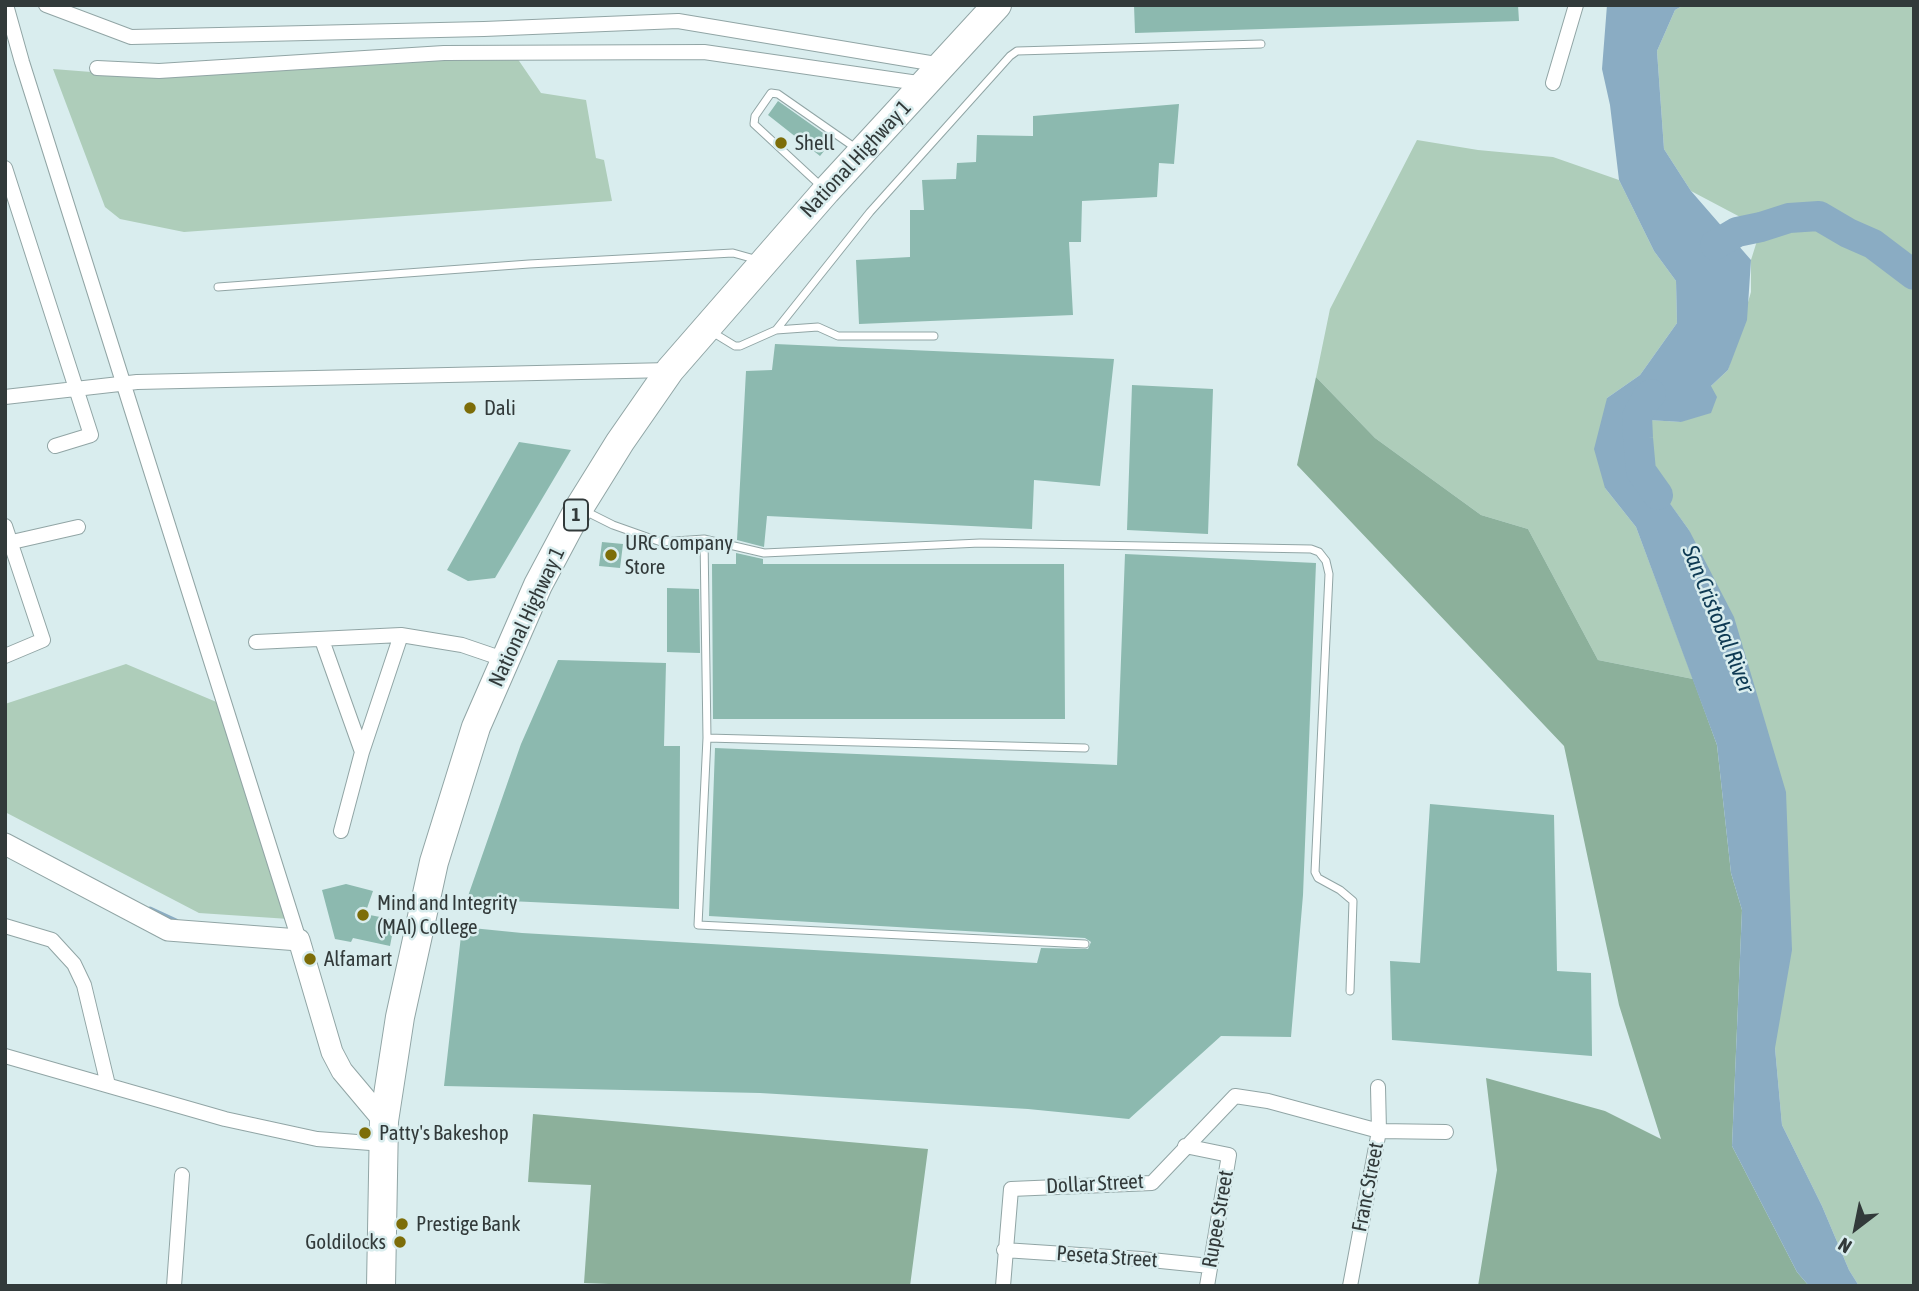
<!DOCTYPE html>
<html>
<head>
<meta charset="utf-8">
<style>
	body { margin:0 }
	#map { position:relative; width:1919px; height:1291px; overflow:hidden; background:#d9edee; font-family:"Asap Condensed",sans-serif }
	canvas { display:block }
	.frame { position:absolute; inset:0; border:7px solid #323a3a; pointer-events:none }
	.north { position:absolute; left:1821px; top:1193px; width:70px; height:70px; -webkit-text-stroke:5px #d9edee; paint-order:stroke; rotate:212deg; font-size:19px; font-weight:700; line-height:28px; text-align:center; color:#323a3a }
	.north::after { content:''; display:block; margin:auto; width:24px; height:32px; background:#323a3a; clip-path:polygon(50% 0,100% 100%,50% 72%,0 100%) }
</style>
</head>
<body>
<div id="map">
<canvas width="1919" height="1291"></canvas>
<div class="frame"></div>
<div class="north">N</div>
</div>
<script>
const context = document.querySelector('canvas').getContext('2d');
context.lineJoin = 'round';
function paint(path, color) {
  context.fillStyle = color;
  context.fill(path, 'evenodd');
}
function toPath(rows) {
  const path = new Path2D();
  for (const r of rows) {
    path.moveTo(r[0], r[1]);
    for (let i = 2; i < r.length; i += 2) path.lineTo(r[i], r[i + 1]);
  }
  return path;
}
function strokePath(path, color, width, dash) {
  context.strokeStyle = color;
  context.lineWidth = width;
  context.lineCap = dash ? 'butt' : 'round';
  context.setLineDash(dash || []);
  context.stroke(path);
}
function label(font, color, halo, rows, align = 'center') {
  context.font = font + ' "Asap Condensed",sans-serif';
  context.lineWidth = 5;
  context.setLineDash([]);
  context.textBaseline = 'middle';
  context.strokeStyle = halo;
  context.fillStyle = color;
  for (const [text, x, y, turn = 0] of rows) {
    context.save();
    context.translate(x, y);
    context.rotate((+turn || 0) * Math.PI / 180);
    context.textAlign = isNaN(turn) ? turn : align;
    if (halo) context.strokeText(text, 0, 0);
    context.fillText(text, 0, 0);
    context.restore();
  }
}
const green = toPath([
	[1684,5,1914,5,1914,270,1883,251,1914,275,1914,1286,1859,1286,1849,1270,1822,1206,1782,1125,1775,1048,1689,530,1633,453,1633,432,1649,420,1681,422,1711,386,1728,370,1751,292,1751,260,1761,228,1691,191,1664,149,1657,51,1675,10],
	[515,55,541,93,586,100,596,158,604,160,612,201,184,232,120,219,105,207,53,69,155,77],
	[1417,140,1478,150,1553,157,1619,180,1654,251,1676,281,1677,323,1640,375,1607,398,1605,488,1636,527,1693,679,1598,660,1528,529,1481,515,1375,438,1316,377,1330,309],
	[126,664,226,706,289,919,199,913,5,812,5,704]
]);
const forest = toPath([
	[1316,377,1375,438,1481,515,1528,529,1598,660,1693,679,1717,745,1731,873,1742,910,1732,1146,1797,1272,1809,1286,1478,1286,1497,1170,1486,1078,1605,1111,1661,1139,1619,1005,1564,746,1297,465],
	[533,1114,928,1149,910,1286,659,1286,584,1283,591,1185,528,1182]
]);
const water = toPath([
	[1607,5,1684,5,1675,10,1657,51,1664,149,1691,191,1751,260,1747,320,1728,370,1711,386,1717,397,1711,413,1681,422,1648,420,1633,432,1633,452,1689,530,1734,617,1786,792,1792,950,1775,1048,1782,1125,1822,1206,1849,1270,1859,1286,1809,1286,1797,1272,1732,1146,1742,910,1731,873,1717,745,1636,527,1605,488,1594,449,1607,398,1640,375,1677,323,1676,281,1654,251,1619,180,1610,105,1602,69]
]);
const stream = toPath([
	[150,909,176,921]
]);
const river = toPath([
	[1715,245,1737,232,1761,227,1789,218,1819,216,1848,233,1873,244,1914,275],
	[1651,394,1648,396,1637,416,1638,438,1641,471,1658,495]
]);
const building = toPath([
	[1134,5,1518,5,1519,21,1135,33],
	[778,101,833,140,820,156,768,115],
	[1179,104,1174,164,1159,163,1157,197,1082,201,1081,242,1069,242,1073,315,859,324,856,260,910,257,910,210,924,210,922,180,956,179,957,163,976,162,977,135,1033,136,1033,116],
	[775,344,1114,359,1100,486,1034,480,1032,529,767,516,764,547,737,540,746,371,772,370],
	[1132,385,1213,389,1208,534,1127,530],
	[519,442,571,450,495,578,468,581,447,570],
	[602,542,623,544,620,568,599,566],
	[736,553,763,559,763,564,1064,564,1065,719,713,719,712,564,736,564],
	[1125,554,1316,563,1303,895,1291,1037,1221,1036,1129,1119,1028,1109,760,1093,444,1086,462,927,522,933,1037,963,1041,948,1088,949,1091,942,1085,938,709,916,715,748,1117,765],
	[667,588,699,589,700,653,667,652],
	[558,660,666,663,664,746,680,746,679,909,467,899,521,744],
	[1430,804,1554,815,1557,971,1591,973,1592,1056,1392,1040,1390,961,1420,963],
	[346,884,373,891,365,914,395,920,390,946,353,938,351,942,335,939,322,890]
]);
const lane = toPath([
	[823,188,754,124,755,116,771,93,778,94,857,149],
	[218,287,529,264,733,253,758,260],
	[776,330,870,212,1010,56,1017,51,1261,44],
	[712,332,735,346,740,346,776,330,818,327,838,336,934,336],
	[583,510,613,525,661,542,704,539,764,553,980,543,1311,549,1319,552,1326,561,1329,574,1315,872,1318,878,1340,890,1353,901,1350,991],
	[704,539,707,738,698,925,1085,944],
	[707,738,1085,748]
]);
const street = toPath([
	[6,5,22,62,299,940],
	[46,5,131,37,484,29,678,21,942,65],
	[97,68,159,71,444,53,704,52,925,84],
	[1553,83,1576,5],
	[5,168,91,435,55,446],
	[5,397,137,382,670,370],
	[5,526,43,640,5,656],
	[12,542,78,527],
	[322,640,362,752],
	[256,642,401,635,462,645,506,660],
	[341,831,362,752,401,635],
	[5,926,52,940,74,964,84,985,108,1085],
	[5,1056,225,1119,317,1139,384,1144],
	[1185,1146,1229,1155,1207,1286],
	[1004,1250,1141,1259,1210,1266],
	[174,1286,182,1175],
	[1003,1286,1011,1189,1152,1183,1235,1096,1268,1101,1379,1131,1446,1132],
	[1350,1286,1379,1131,1378,1087]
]);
const secondary = toPath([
	[5,844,168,930,299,940,332,1052,342,1071,384,1121]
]);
const highway = toPath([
	[381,1286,384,1121,400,1017,434,862,476,727,538,585,579,508,620,442,670,370,826,191,997,5]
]);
const markers = [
	[781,143,7,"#7d6d08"],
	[470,408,7,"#7d6d08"],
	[611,555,7,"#7d6d08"],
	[363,915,7,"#7d6d08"],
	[310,959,7,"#7d6d08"],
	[365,1133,7,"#7d6d08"],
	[402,1224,7,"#7d6d08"],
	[400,1242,7,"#7d6d08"]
];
const shields = [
	[576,515,24]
];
const shieldNames = [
	["1",576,515]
];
const poiNames = [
	["Shell",795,143],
	["Dali",484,408],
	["URC Company",625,543],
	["Store",625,567],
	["Mind and Integrity",377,903],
	["(MAI) College",377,927],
	["Alfamart",324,959],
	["Patty's Bakeshop",379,1133],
	["Prestige Bank",416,1224],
	["Goldilocks",386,1242,"right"]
];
const streetNames = [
	["National Highway 1",856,159,-47],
	["National Highway 1",527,617,-65],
	["Dollar Street",1095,1184,-3],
	["Franc Street",1368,1187,-79],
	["Rupee Street",1218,1219,-80],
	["Peseta Street",1107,1257,4]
];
const waterNames = [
	["San Cristobal River",1718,619,68]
];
paint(green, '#aecdba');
paint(forest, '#8cb09b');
paint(water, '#8aacc3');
strokePath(stream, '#8aacc3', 5);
strokePath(river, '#8aacc3', 30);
paint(building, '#8cb9af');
strokePath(lane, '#91a5a5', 9);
strokePath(street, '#91a5a5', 16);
strokePath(secondary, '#91a5a5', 23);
strokePath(highway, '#91a5a5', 30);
strokePath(lane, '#fff', 7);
strokePath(street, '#fff', 14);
strokePath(secondary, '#fff', 21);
strokePath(highway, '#fff', 28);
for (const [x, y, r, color] of markers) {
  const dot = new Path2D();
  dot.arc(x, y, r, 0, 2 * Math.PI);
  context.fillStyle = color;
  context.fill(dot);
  strokePath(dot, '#d9edee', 2.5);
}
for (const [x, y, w] of shields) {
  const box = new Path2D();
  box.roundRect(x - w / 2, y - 15.5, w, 31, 5);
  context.fillStyle = '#d9edee';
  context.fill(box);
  strokePath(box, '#323a3a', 2);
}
label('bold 19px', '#323a3a', null, shieldNames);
label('21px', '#323a3a', '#d9edee', poiNames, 'left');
label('21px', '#323a3a', '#d9edee', streetNames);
label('italic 23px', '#0e3a53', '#d9edee', waterNames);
</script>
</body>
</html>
